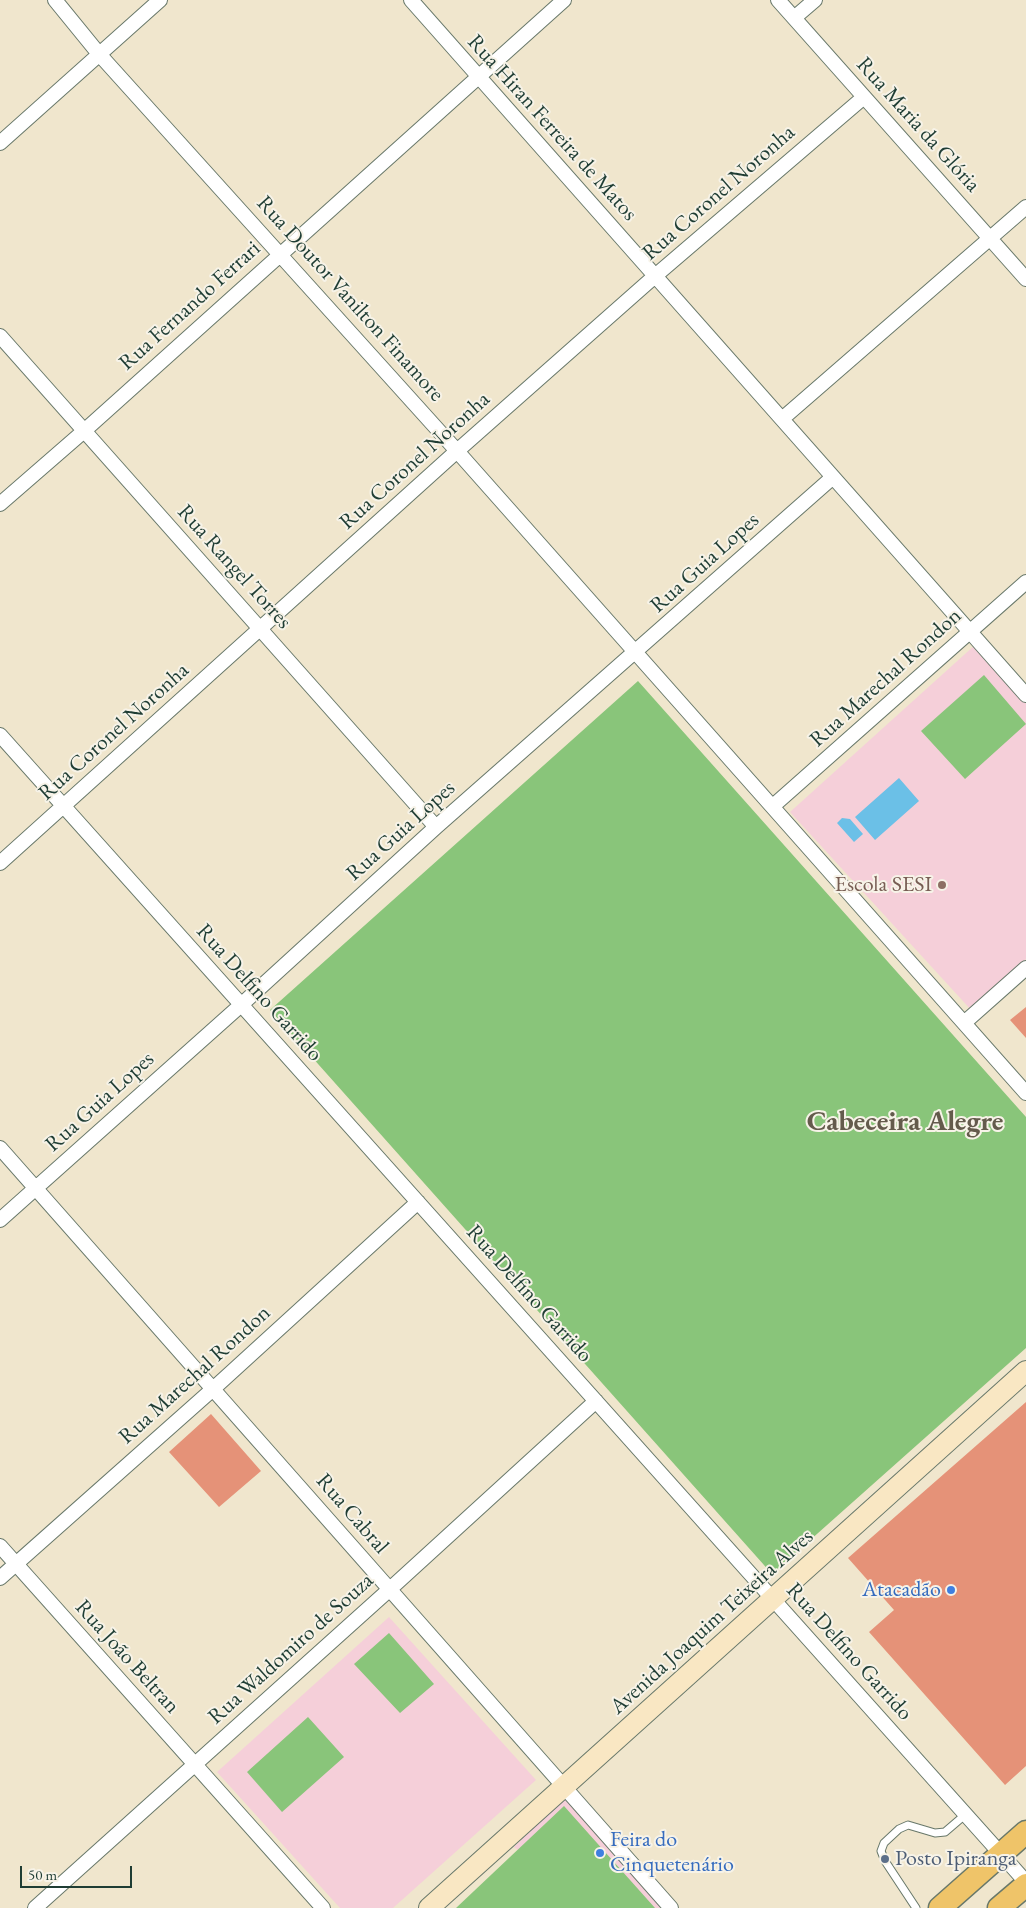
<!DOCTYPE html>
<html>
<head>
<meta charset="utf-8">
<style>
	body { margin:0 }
	#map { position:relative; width:1026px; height:1908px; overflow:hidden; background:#f0e6cd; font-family:"EB Garamond",serif }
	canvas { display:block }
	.scale { position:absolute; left:20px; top:1866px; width:112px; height:22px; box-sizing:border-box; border:2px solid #1f3d34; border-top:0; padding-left:6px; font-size:15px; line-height:18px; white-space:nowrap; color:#1f3d34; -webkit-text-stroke:4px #f7f3e8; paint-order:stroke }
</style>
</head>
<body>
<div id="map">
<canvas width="1026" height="1908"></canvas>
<div class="scale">50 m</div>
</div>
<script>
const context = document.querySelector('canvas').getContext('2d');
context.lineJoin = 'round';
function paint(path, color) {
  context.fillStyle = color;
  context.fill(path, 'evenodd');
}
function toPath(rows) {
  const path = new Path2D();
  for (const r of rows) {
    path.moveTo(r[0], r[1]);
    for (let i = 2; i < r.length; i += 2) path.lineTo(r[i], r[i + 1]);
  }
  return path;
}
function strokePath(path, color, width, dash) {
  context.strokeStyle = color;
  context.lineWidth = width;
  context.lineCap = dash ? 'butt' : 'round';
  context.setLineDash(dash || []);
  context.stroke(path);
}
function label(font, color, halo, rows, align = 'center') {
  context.font = font + ' "EB Garamond",serif';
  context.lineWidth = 4;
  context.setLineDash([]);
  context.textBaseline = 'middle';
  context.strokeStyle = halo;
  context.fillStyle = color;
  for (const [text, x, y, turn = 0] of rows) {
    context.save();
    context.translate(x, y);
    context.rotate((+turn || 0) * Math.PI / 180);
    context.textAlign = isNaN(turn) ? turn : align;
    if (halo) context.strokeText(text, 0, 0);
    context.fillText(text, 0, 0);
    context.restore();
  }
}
const built = toPath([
	[975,645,1026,703,1026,959,972,1011,790,812],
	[389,1617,536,1780,393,1908,340,1908,217,1772],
	[569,1794,665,1908,636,1908,528,1858,514,1847]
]);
const green = toPath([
	[984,675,1026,724,965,779,921,731],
	[638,681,1026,1117,1026,1348,772,1574,270,1010],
	[389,1633,434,1684,400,1713,354,1664],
	[308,1717,344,1757,282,1812,247,1772],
	[564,1806,655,1908,456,1908]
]);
const water = toPath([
	[899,778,919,801,875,840,855,817],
	[842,818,850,819,863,834,854,842,837,823]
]);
const building = toPath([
	[1026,1007,1026,1038,1010,1020],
	[1026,1402,1026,1766,1005,1785,869,1632,894,1610,848,1558],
	[211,1414,261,1471,219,1507,169,1452]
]);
const lane = toPath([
	[916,1908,885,1861,881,1851,884,1843,899,1829,908,1825,935,1833,945,1832,966,1814]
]);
const street = toPath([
	[55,0,99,54,457,451,1026,1093],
	[411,0,1026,695],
	[778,0,1026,279],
	[794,18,815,0],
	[0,143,160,0],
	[0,336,436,827],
	[782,419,1026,207],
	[0,504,84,431,564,0],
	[0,735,1026,1882],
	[773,806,1026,582],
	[0,863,457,451,655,276,864,97],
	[964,1023,1026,968],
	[0,1148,671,1908],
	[0,1220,241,1005,436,827,833,477],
	[0,1546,323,1908],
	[0,1578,213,1389,418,1202],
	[35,1908,390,1589,596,1401]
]);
const secondary = toPath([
	[429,1908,1026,1371]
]);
const primary = toPath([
	[940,1908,1026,1832],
	[999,1908,1026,1885]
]);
const markers = [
	[942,885,5,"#8d6e63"],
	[951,1590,5,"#3f7fe0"],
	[600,1853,5,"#3f7fe0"],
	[885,1859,5,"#5c6f8a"]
];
const streetNames = [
	["Rua Maria da Glória",918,125,48],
	["Rua Hiran Ferreira de Matos",552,128,48],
	["Rua Coronel Noronha",719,193,-41],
	["Rua Doutor Vanilton Finamore",350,299,48],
	["Rua Fernando Ferrari",190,306,-42],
	["Rua Coronel Noronha",415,461,-42],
	["Rua Guia Lopes",705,563,-42],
	["Rua Rangel Torres",234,567,48],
	["Rua Marechal Rondon",886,678,-42],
	["Rua Coronel Noronha",114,732,-42],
	["Rua Guia Lopes",401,831,-42],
	["Rua Delfino Garrido",259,993,48],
	["Rua Guia Lopes",100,1102,-42],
	["Rua Delfino Garrido",529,1294,48],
	["Rua Marechal Rondon",195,1375,-42],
	["Rua Cabral",352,1514,49],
	["Avenida Joaquim Teixeira Alves",712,1622,-42],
	["Rua Waldomiro de Souza",291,1649,-42],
	["Rua Delfino Garrido",849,1652,48],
	["Rua João Beltran",127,1657,48]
];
const educationNames = [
	["Escola SESI",932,885]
];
const shopNames = [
	["Atacadão",941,1590],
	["Feira do",610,1840,"left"],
	["Cinquetenário",610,1865,"left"]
];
const serviceNames = [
	["Posto Ipiranga",895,1859]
];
const districtNames = [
	["Cabeceira Alegre",905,1122]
];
paint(built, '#f5cfd9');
paint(green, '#89c57a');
paint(water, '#6bc0e7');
paint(building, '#e59278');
strokePath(lane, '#68786a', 9);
strokePath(street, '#68786a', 16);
strokePath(secondary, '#68786a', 22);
strokePath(primary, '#68786a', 25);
strokePath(lane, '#fff', 7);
strokePath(street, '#fff', 14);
strokePath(secondary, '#f9e7c3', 20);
strokePath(primary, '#efc469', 22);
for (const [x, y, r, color] of markers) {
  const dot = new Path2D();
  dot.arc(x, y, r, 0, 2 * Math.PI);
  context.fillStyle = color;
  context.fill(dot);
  strokePath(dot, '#f7f3e8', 2);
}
label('22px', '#1f3d34', '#f7f3e8', streetNames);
label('22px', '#785e54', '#f7f3e8', educationNames, 'right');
label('22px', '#366cbe', '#f7f3e8', shopNames, 'right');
label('22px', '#4e5e75', '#f7f3e8', serviceNames, 'left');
label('bold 28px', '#645b4c', '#f7f3e8', districtNames);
</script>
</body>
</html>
